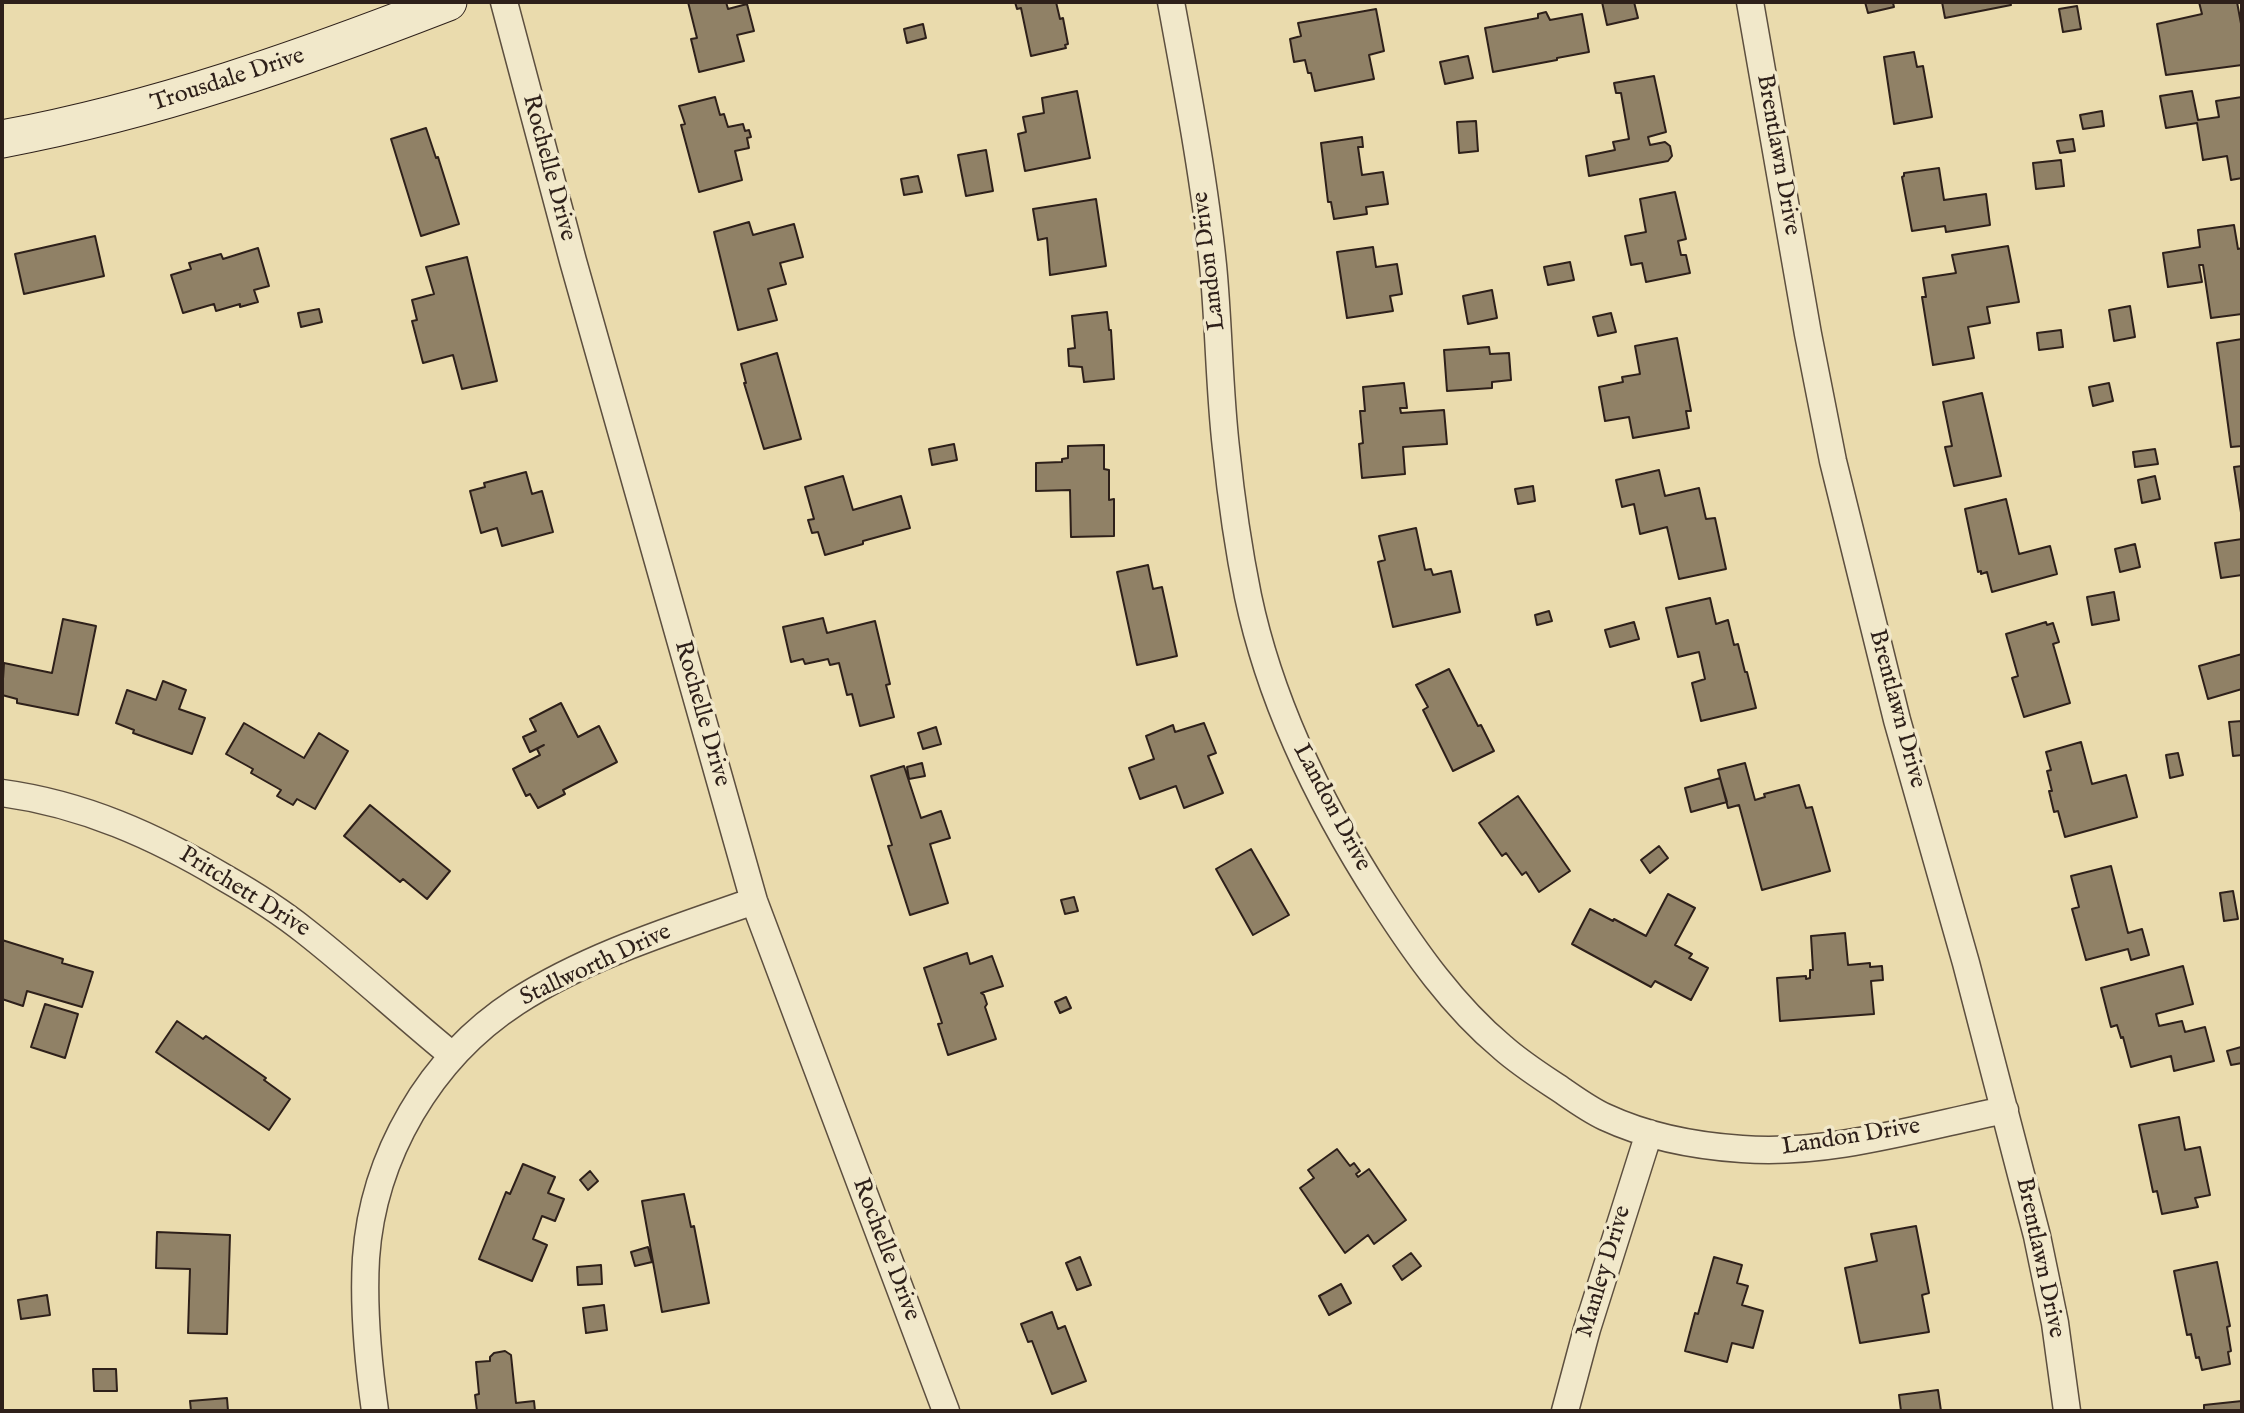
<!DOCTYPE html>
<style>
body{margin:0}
#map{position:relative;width:2244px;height:1413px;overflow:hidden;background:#eadbad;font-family:"IM FELL English",serif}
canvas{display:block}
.frame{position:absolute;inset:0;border:4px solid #2e201a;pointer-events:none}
</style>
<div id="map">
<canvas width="2244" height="1413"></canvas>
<div class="frame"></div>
</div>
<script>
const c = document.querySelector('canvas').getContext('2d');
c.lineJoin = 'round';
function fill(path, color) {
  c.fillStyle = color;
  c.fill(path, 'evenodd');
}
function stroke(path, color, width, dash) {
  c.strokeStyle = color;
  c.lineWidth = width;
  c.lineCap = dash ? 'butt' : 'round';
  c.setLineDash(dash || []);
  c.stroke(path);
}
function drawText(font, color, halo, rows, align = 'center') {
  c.font = font + ' "IM FELL English",serif';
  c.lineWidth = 7;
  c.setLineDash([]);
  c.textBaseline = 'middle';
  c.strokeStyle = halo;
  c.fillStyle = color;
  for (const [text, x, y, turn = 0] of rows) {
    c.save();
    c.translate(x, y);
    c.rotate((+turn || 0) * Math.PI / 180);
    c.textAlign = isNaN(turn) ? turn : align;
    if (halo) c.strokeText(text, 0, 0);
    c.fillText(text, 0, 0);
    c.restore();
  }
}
const building = new Path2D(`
 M688,2H726L728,9L747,4L754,31L737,35L744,61L699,72L691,39L697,38Z
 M1015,2H1056L1060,19L1063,18L1068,44L1065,45L1066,48L1031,56L1021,8L1017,9Z
 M1602,2H1634L1638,18L1607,25Z
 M1865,2H1898L1893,3L1894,7L1868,13Z
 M1942,2H2010L2011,5L1945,18Z
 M2199,2H2237L2242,29V65L2166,75L2157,24L2202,14Z
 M2077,6L2081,29L2063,32L2059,9Z
 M1376,9L1384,51L1369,55L1374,79L1315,91L1311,73H1308L1305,60L1294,62L1290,39L1301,36L1298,23Z
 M1546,12L1550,20L1582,14L1589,52L1557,58V60L1493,72L1485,28L1538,18V14Z
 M923,24L926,38L907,43L904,29Z
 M1914,52L1917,67L1923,66L1932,117L1894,124L1884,57Z
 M1468,56L1473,78L1445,84L1440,62Z
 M1654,76L1666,132L1648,137L1650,145L1665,142L1670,146L1672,156L1668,161L1589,176L1586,156L1615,150L1613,142L1629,139L1621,93H1616L1614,83Z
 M1077,91L1090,158L1025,171L1018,134L1026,132L1023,117L1044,113L1042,98Z
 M2192,91L2198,120L2219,117L2216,101L2242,97V178L2231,180L2227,156L2203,160L2197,123L2166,128L2160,96Z
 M715,97L720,115L724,114L728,127L743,124L745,131L749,130L751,137L747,138L749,148L735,151L742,180L699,192L681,125L685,124L679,106Z
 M2102,111L2104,126L2083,129L2080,115Z
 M1476,121L1478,151L1459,153L1457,122Z
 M426,128L436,158L438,157L459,224L421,236L391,139Z
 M1362,137L1363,147H1358L1362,175L1383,172L1388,204L1366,207L1367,214L1334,219L1331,202H1328L1321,143Z
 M2073,139L2075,151L2060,153L2057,141Z
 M986,150L993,191L966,196L958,155Z
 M2061,160L2064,186L2036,189L2033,163Z
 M1939,168L1944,200L1986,194L1990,225L1946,232L1945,226L1912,231L1902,177L1904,176V173Z
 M918,176L922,192L904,195L901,179Z
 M1675,192L1686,239L1678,241L1681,255H1686L1690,273L1646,282L1642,263L1631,265L1625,236L1646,232L1640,199Z
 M1096,199L1106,266L1050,275L1047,238L1038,240L1033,209Z
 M749,222L753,235L794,224L803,257L780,263L786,284L768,289L777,320L738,330L714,232Z
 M2234,225L2238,249L2242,248V314L2211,318L2203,265H2199L2202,282L2168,287L2163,253L2200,247L2198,230Z
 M95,236L104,276L24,294L15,254Z
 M2008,246L2019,302L1987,307L1990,323L1968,327L1974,358L1933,365L1922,297H1926L1923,278L1956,273L1952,255Z
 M1373,247L1376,267L1397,264L1402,294L1390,296L1393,311L1347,318L1337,252Z
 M258,248L269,286L254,290L258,302L240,307V304L216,311L214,304L183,313L171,275L191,269L189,263L221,254L223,259Z
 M467,257L497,381L462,389L453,355L423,363L412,321L417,320L412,300L434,294L426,267Z
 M1570,262L1574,280L1548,285L1544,267Z
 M1492,290L1497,318L1468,324L1463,296Z
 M2130,306L2135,337L2114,341L2109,310Z
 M319,309L322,322L301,327L298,313Z
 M1107,312L1109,330H1111L1114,379L1084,382L1082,367L1069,366L1068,349L1075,348L1072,316Z
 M1611,313L1616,332L1598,336L1593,317Z
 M2061,330L2063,347L2039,350L2037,333Z
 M1677,338L1691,411H1686L1689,428L1633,438L1629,417L1605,421L1599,387L1623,382L1622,377L1640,374L1635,346Z
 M2242,339V446L2231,447L2217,343Z
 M1489,347L1490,354L1509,353L1511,380L1492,382V388L1447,391L1444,350Z
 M777,353L801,439L764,449L744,383H746L741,364Z
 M1404,383L1407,408H1400L1401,413L1444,410L1447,444L1403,447L1405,474L1362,478L1359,444L1363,443L1360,411H1365L1363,387Z
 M2109,383L2113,401L2093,406L2089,387Z
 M1982,393L2001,476L1954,486L1945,447L1952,446L1943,402Z
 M954,444L957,460L932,465L929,449Z
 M1104,445V469L1109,470V500L1114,499V536L1071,537L1070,490L1036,491V463L1062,462V459L1068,458V446Z
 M2155,449L2158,464L2135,467L2133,452Z
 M2242,466V519L2234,467Z
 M1659,470L1665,496L1699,488L1706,519L1715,518L1726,569L1679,579L1667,527L1640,534L1634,504L1622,507L1616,480Z
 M526,472L532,494L542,491L553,532L502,546L497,528L481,533L470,491L485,487L484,483Z
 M843,476L853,510L901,496L910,528L863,541V544L825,555L818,532L812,533L808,520L814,519L805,487Z
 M2155,476L2160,499L2142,503L2138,480Z
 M1533,486L1535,501L1518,504L1515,489Z
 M2006,499L2019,554L2050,546L2057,574L1992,592L1987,572L1981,574V571L1978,572L1965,509Z
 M1416,528L1425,570L1431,569L1433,575L1451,571L1460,612L1393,627L1378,562L1385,560L1379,536Z
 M2242,539V575L2221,578L2215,543Z
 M2135,544L2140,567L2120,572L2115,549Z
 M1148,565L1153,589L1162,587L1177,656L1137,665L1117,572Z
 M2114,592L2119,620L2092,625L2087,597Z
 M1710,598L1716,624L1728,620L1734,645L1738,644L1745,672H1747L1756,708L1701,721L1692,683L1705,679L1699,652L1678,657L1666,608Z
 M1549,611L1552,621L1537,625L1535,615Z
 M823,618L827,633L875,621L890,684L886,685L894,717L860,726L852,694L847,695L839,663L830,665L828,659L805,664L803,659L791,662L783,627Z
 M63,619L96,626L78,715L17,703V699L2,695L4,663L52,673Z
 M1634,622L1639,639L1610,647L1605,630Z
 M2046,622L2047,625L2053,623L2059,642L2053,644L2070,703L2024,717L2012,678L2018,676L2006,634Z
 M2242,654V689L2208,699L2199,666Z
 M1449,669L1478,726L1481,725L1494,751L1453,771L1423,710L1428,707L1416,685Z
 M163,681L186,690L179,709L205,718L192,754L133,733L134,730L116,723L127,690L156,700Z
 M561,703L578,737L599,726L617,762L563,790L565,794L538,808L530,794L526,796L513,769L540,755L537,749L544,745L530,752L523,737L536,731L530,719Z
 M2242,721V755L2233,756L2229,722Z
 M244,723L304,758L319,733L348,751L315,809L297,799L293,805L277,796L281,790L251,773L253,769L226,754Z
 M1204,723L1216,753L1208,756L1223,793L1184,808L1176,786L1140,799L1129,768L1154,759L1146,736L1173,725L1175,732Z
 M936,727L941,744L923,749L918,733Z
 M2081,742L2092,784L2126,775L2137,817L2065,837L2058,811L2054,812L2049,791H2052L2047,771L2051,770L2046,752Z
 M2178,753L2183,775L2170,778L2166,755Z
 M922,763L925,776L909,779L907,767Z
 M1745,763L1755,800L1765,797L1764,794L1799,785L1806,808L1812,807L1830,871L1762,890L1739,805L1728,808L1718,770Z
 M904,766L921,818L941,811L950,838L930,844L948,903L910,915L888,846L892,845L871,776Z
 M1720,778L1727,802L1691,812L1685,788Z
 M1518,796L1570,871L1539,892L1526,872L1522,875L1506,853L1502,856L1479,823Z
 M370,805L450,871L427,899L403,879L400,882L344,836Z
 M1659,846L1668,858L1650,873L1641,860Z
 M1251,849L1289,915L1253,935L1216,869Z
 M2111,866L2128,933L2142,929L2149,955L2131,960L2128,949L2086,960L2072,909L2079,907L2071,876Z
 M2233,891L2238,919L2224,921L2220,893Z
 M1668,894L1695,908L1675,945L1692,954L1689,958L1708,968L1691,1000L1655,981L1651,987L1572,944L1590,909L1613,921L1614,919L1646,936Z
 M1074,897L1078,911L1065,914L1061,900Z
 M1845,933L1848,965L1870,963V967L1882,966L1883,980L1871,981L1874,1014L1780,1021L1777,978L1806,976V979L1810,978V970H1813L1811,936Z
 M2,940L63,959L62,963L93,972L82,1007L27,991L23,1006L2,999Z
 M967,953L970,964L992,956L1003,986L981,993L984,995L987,1004L985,1007L996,1039L948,1055L938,1024L942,1023L924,968Z
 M2183,966L2193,1004L2156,1014L2159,1026L2182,1021L2185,1032L2205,1027L2214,1061L2174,1071L2171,1056L2131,1067L2123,1037L2121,1038L2117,1025L2111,1027L2101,988Z
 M1066,997L1071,1008L1060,1013L1055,1002Z
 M45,1004L78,1014L65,1058L31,1047Z
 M177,1021L203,1039L206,1036L266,1078L264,1080L290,1099L269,1130L156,1052Z
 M2241,1047L2242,1063L2231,1065L2227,1051Z
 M2179,1117L2185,1150L2200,1147L2210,1195L2195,1198L2198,1207L2162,1214L2157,1191L2153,1192L2139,1125Z
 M1337,1149L1350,1166L1354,1163L1360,1171L1356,1174L1358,1177L1369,1169L1406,1220L1374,1244L1368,1235L1345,1253L1300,1188L1314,1178L1308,1170Z
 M523,1164L555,1177L548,1193L564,1199L555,1221L542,1216L533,1239L547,1245L532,1281L479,1259L506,1192L510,1194Z
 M590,1171L598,1181L588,1190L580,1180Z
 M684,1194L691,1227L694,1226L709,1303L662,1312L642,1201Z
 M1916,1226L1929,1293L1922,1295L1929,1332L1860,1343L1845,1268L1877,1261L1871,1234Z
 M157,1232L230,1235L227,1334L188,1333L190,1269L156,1268Z
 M648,1247L652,1262L635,1266L631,1252Z
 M1411,1253L1421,1266L1402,1280L1393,1266Z
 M1080,1257L1091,1285L1077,1290L1066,1263Z
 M1714,1257L1742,1265L1737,1283L1748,1286L1742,1305L1763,1311L1753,1348L1732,1343L1727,1362L1685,1351L1695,1313L1698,1314Z
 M2217,1262L2230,1326L2227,1327L2231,1351L2228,1352L2230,1364L2202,1370L2199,1357L2196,1358L2191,1334L2187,1335L2174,1271Z
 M601,1265L602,1284L578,1285L577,1267Z
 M1341,1284L1351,1303L1329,1315L1319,1296Z
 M47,1295L50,1315L21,1319L18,1300Z
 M604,1305L607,1330L586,1333L583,1308Z
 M1052,1312L1058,1329L1065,1326L1086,1381L1052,1394L1032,1341L1028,1342L1021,1324Z
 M505,1351L511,1355L516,1403L534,1401L535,1411H477L475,1395L479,1394L476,1362L490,1361V1357L494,1353Z
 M93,1369H116L117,1391H94Z
 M1938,1390L1941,1411H1901L1899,1395Z
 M227,1398L228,1411H191L190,1401Z
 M2242,1401V1411H2204V1405Z`);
const street = new Path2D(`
 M504,2L573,261L754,901L946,1411
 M1171,2C1187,89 1204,177 1213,265C1219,326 1219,387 1226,448C1231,497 1238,547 1248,596C1271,705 1321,806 1381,899C1415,952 1453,1006 1502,1047C1521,1064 1542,1077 1563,1091C1576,1100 1590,1110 1605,1117C1648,1137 1696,1146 1742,1149C1828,1156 1921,1127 2005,1110
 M1750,2L1808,334L1833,461L1897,720L1966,963L2037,1236L2055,1323L2067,1411
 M2,793C83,804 155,836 225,878C253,894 280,911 305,931C356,971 403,1015 452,1055
 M375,1411C368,1361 363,1309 366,1258C373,1156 430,1058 516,1002C587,956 674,929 754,901
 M1565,1411L1587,1329L1649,1133`);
const secondary = new Path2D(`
 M2,139C158,110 301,59 448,2`);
const streetNames = [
 ["Trousdale Drive",228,81,-18],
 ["Brentlawn Drive",1777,155,80],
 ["Rochelle Drive",548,168,75],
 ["Landon Drive",1210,261,-97],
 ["Brentlawn Drive",1896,709,75],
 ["Rochelle Drive",701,714,74],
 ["Landon Drive",1331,808,62],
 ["Pritchett Drive",244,893,32],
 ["Stallworth Drive",596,966,-25],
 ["Landon Drive",1851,1138,-9],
 ["Rochelle Drive",885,1250,69],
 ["Brentlawn Drive",2039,1258,78],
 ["Manley Drive",1605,1272,-73]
];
fill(building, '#908166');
stroke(building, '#2e201a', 2);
stroke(street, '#5d4f3f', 29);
stroke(secondary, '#2e201a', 39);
stroke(street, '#f1e8ca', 26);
stroke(secondary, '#f1e8ca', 37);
drawText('24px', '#2e201a', '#f1e8ca', streetNames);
</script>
